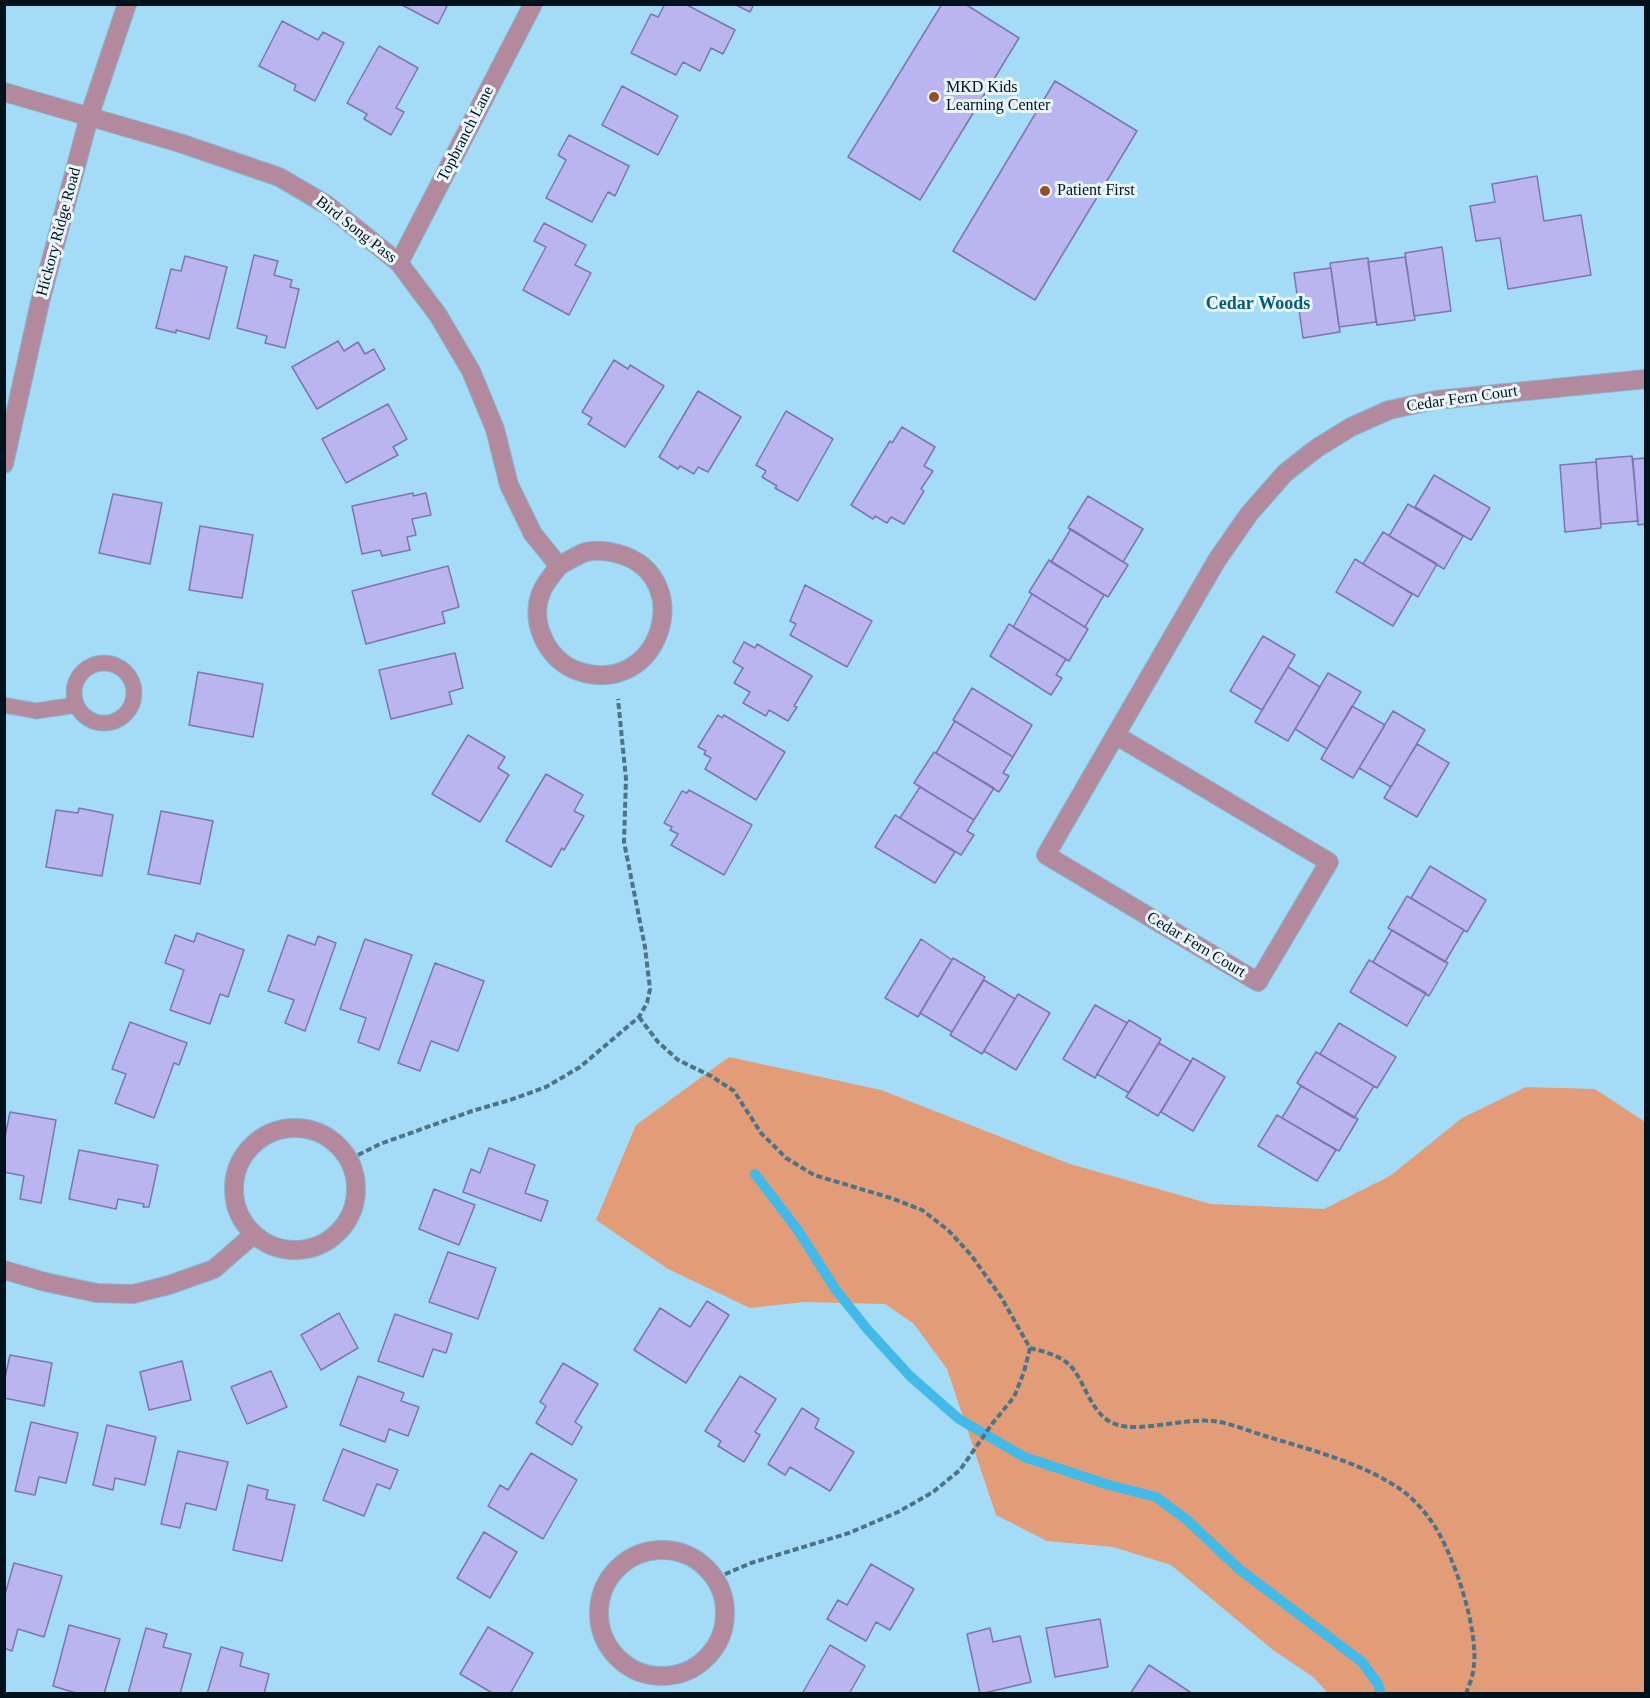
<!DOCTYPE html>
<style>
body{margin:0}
#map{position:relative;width:1650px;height:1698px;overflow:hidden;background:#a4dcf7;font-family:Georgia,serif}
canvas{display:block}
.frame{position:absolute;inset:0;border:6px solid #00131c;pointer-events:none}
</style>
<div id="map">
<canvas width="1650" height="1698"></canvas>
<div class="frame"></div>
</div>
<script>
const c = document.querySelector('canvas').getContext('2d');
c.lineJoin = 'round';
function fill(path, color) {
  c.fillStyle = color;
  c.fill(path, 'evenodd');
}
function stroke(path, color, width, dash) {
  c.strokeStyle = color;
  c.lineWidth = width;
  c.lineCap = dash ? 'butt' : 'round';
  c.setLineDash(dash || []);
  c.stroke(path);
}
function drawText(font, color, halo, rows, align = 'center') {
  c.font = font + ' Georgia,serif';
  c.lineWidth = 6;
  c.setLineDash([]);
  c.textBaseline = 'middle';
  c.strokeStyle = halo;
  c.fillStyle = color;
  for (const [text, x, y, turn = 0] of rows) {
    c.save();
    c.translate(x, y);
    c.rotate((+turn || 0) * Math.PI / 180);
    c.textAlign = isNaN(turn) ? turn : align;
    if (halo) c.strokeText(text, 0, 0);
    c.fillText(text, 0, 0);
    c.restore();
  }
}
const green = new Path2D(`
 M729,1057L881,1090L1070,1164L1211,1204L1324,1209L1390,1176L1462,1118L1526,1087L1595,1089L1645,1122V1693H1328L1313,1677L1273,1650L1171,1565L1113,1547L1047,1541L996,1515L947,1369L914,1324L885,1304L804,1302L750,1308L668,1269L596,1220L636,1125Z`);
const stream = new Path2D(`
 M755,1174L797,1229L836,1290L868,1330L910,1376L959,1419L1024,1457L1109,1485L1156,1497L1187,1520L1239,1569L1362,1662L1378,1684L1381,1694`);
const building = new Path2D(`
 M400,4H448L438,24Z
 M665,4H685L735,30L723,54L711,48L700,71L683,62L676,75L631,53L651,14L658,17Z
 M734,4H754L750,12Z
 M942,4H965L1019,38L920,200L848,157Z
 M282,21L318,40L323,32L344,43L315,101L294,90L296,85L259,66Z
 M379,46L418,68L396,108L404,112L391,135L364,119L367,114L347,103Z
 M1055,81L1137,131L1035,300L953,251Z
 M622,86L678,116L658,155L602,125Z
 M569,135L629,166L615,196L608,192L592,222L546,198L566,160L558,155Z
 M1537,176L1544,221L1581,215L1591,275L1508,289L1500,238L1476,241L1470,206L1495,202L1492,184Z
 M544,223L586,245L575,265L591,273L569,315L523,290L546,247L534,241Z
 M1442,247L1451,311L1414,316L1405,253Z
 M254,255L278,261L274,275L292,280L290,287L299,289L285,348L265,343L267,336L237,328Z
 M185,256L227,267L209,339L176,330V333L156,328L171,269L181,271Z
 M1405,257L1415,320L1377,325L1368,262Z
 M1368,258L1376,322L1339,327L1330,263Z
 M1331,268L1340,332L1303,338L1294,273Z
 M338,341L344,351L358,342L365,354L374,349L385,369L317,409L292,367Z
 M614,360L628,369L630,365L664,386L625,447L588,424L592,418L582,412Z
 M698,391L741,417L708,472L698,467L694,474L680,466L678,469L659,457Z
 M388,404L407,439L393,447L398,455L346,483L322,439Z
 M786,411L833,439L798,501L775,488L777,486L762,477L766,471L756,465Z
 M902,427L935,447L924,466L933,471L921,489L924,491L904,524L891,517L887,523L875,516L873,519L851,505L890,441L892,443Z
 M1632,456L1638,521L1601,524L1596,459Z
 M1646,458V524L1638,525L1633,459Z
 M1596,462L1601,528L1565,532L1560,465Z
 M1434,475L1490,508L1471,540L1415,507Z
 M413,493V496L426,493L431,515L412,519L416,535L407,537L410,550L382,556L380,550L362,554L352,506Z
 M113,494L162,503L150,564L99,553Z
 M1088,496L1143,529L1123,562L1068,528Z
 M1408,504L1463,536L1444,569L1389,536Z
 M200,526L253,535L242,598L189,590Z
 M1071,529L1128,565L1108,597L1051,562Z
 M1383,532L1437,564L1418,597L1363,564Z
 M1355,559L1412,594L1393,626L1336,592Z
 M1049,560L1104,595L1085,627L1029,592Z
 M448,566L459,607L442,612L445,623L366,644L352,591Z
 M805,585L872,621L847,667L790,635L796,624L790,621Z
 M1032,594L1088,629L1069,661L1013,627Z
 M1009,624L1066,659L1056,675L1062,678L1051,695L990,656Z
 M1263,636L1295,655L1262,710L1230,691Z
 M744,642L755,648L757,644L812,676L794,706L797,707L788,721L769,710L766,716L743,703L750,692L734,683L743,668L733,662Z
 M455,653L463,688L449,692L452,704L391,719L379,670Z
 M1288,667L1320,687L1288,741L1255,722Z
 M198,672L263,684L253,737L189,725Z
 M1328,673L1361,692L1327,749L1295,729Z
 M972,688L1032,725L1013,757L953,720Z
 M1352,706L1385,725L1353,778L1321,759Z
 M1393,711L1425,730L1391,787L1359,768Z
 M718,715L722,718L724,715L785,752L756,800L705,769L711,758L704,754L706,751L698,747Z
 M955,721L1013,757L1003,773L1009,776L999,792L936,753Z
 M468,735L505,757L498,768L509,775L480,822L432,794Z
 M1417,744L1449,763L1417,817L1384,798Z
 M934,752L994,788L974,820L914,783Z
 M546,774L583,795L574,811L584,816L564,850L562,848L551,867L506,841Z
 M920,787L974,820L967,831L974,835L961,855L900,818Z
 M689,790L752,825L724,875L671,845L678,834L670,830L672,827L664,823L682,791L687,793Z
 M79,808L113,815L102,876L46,867L56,810L78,813Z
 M161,811L213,821L200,884L148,874Z
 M895,815L955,852L935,883L875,847Z
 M1430,866L1486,900L1467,932L1411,898Z
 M1407,896L1464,930L1445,962L1388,928Z
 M1392,930L1448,963L1429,996L1373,962Z
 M197,933L244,950L228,997L220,994L210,1024L170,1010L184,970L165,963L175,935L194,942Z
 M288,935L315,945L318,936L336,943L305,1031L285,1023L294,1000L268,991Z
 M365,939L412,955L379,1050L358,1042L366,1018L340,1009Z
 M921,939L952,960L918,1017L885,998Z
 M953,958L985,977L952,1032L920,1013Z
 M1369,960L1426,993L1407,1026L1350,992Z
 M435,963L484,981L458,1051L431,1041L420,1071L398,1063Z
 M984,980L1015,999L982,1054L950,1035Z
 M1018,994L1050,1013L1016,1070L984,1051Z
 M1095,1005L1127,1023L1095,1078L1063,1059Z
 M1129,1020L1161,1039L1129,1093L1097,1074Z
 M130,1022L187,1043L179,1065L174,1063L154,1118L115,1103L126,1074L112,1069Z
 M1339,1023L1396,1057L1377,1088L1320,1054Z
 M1159,1043L1191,1062L1158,1116L1126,1097Z
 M1316,1052L1374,1086L1354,1118L1297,1083Z
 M1193,1058L1225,1077L1193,1131L1161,1112Z
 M1301,1086L1358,1119L1339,1151L1282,1118Z
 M10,1112L56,1120L41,1203L20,1199L24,1176L4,1172V1142Z
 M1277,1115L1336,1150L1317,1181L1258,1146Z
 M489,1148L535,1165L525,1193L548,1201L541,1221L463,1192L471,1169L480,1173Z
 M79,1150L158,1165L149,1207H143L144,1204L118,1199L116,1209L69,1199Z
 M434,1189L475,1205L459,1245L419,1229Z
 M448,1252L496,1268L478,1319L429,1302Z
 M707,1301L729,1315L686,1383L634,1350L660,1308L690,1327Z
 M339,1313L358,1348L321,1370L301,1335Z
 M395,1314L452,1334L446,1353L433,1349L423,1377L378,1361Z
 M10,1355L52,1363L44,1406L4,1398V1382Z
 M182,1361L191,1400L149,1410L140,1372Z
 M563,1363L598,1384L575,1422L582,1427L572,1445L536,1423L546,1406L540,1402Z
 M271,1371L287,1407L247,1424L231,1387Z
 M358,1376L404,1393L401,1401L419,1407L408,1436L389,1429L385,1442L340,1425Z
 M740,1376L776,1399L755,1432L760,1435L744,1462L718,1446L721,1441L705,1431Z
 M802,1408L819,1419L815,1428L854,1452L830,1491L790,1467L785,1475L768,1464Z
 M31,1422L78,1433L66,1483L39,1477L35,1495L15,1491Z
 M107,1425L156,1437L145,1485L115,1478L113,1490L93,1485Z
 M343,1449L398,1470L390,1489L377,1484L364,1516L323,1500Z
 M178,1451L228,1462L216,1510L186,1503L180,1528L161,1524Z
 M531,1453L577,1480L543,1539L488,1506L500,1485L508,1490Z
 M248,1485L268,1490L266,1499L295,1505L282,1561L233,1550Z
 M484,1532L517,1552L490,1598L457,1578Z
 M14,1563L62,1576L44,1637L18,1629L12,1651L4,1648V1598Z
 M871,1564L914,1589L890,1630L876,1622L866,1641L827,1619L838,1600L847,1605Z
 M1100,1619L1108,1667L1055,1677L1046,1628Z
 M69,1625L120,1639L104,1694H79L53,1686Z
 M488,1627L533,1653L510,1694H494L460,1674Z
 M146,1628L167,1634L163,1647L191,1654L180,1694H128Z
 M990,1628L993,1642L1020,1636L1031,1682L980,1694L967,1634Z
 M830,1645L865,1666L849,1694H802Z
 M221,1647L243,1653L240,1666L269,1674L264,1694H207Z
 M1149,1665L1190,1692L1189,1694H1130Z`);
const path = new Path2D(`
 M639,1017L658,1042L678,1060L711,1076L734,1091L761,1133L786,1158L814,1175L891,1198L922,1210L948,1230L971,1255L1001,1297L1030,1348L1024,1372L1014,1397L992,1424L960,1470L933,1492L898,1512L849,1533L751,1563L716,1578
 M350,1159L380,1144L472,1111L510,1100L546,1087L580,1067L639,1017L647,1003L650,989L645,947L624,842L626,779L618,699
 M1030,1348C1045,1352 1064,1356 1074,1370C1087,1388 1093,1418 1118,1425C1141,1432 1186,1418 1213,1421C1230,1423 1249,1431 1265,1436C1311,1450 1360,1462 1400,1489C1410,1496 1422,1508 1429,1518C1453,1549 1481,1634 1473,1672C1472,1679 1468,1687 1466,1694`);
const service = new Path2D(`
 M74 693a30 30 0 1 1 60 0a30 30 0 1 1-60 0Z
 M4,705L36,711L76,705`);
const minor = new Path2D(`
 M4,92L180,143L279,177L327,205L399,263L438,315L471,371L495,429L509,485L533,534L559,566C566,562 574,557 583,553C594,549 607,551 619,554C698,577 660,699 578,671C548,661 529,623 541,593C544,584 553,574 559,566
 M399,263L533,4
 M1117,736L1329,862L1258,982L1046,855L1217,560L1249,514L1285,473L1317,448L1351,427L1389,410L1436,400L1646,379
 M234 1189a61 61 0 1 1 122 0a61 61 0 1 1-122 0Z
 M4,1270L45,1282L97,1293L133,1294L169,1285L214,1269L253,1235
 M599 1613a63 63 0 1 1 126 0a63 63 0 1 1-126 0Z`);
const tertiary = new Path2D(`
 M4,464L40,302L89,117L127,4`);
const markers = [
 [934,97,6,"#954f26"],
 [1045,191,6,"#954f26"]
];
const poiNames = [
 ["MKD Kids",946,88],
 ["Learning Center",946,106],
 ["Patient First",1057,191]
];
const streetNames = [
 ["Topbranch Lane",466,134,-63],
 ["Bird Song Pass",356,230,38],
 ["Hickory Ridge Road",59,232,-75],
 ["Cedar Fern Court",1462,399,-8],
 ["Cedar Fern Court",1196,945,31]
];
const neighbourhoodNames = [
 ["Cedar Woods",1258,304]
];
fill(green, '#e29d78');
stroke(stream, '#43b9e8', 10);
fill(building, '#bab4f1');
stroke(building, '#7c75ae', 1.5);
stroke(service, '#86b8d0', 17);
stroke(minor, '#86b8d0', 20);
stroke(tertiary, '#86b8d0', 20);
stroke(path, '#4e7385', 4, [6, 3]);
stroke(service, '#b38a9d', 15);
stroke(minor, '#b38a9d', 18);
stroke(tertiary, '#b38a9d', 18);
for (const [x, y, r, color] of markers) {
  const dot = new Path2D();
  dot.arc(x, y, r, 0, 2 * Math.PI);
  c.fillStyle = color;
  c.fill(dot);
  stroke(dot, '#e9f6fd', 2);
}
drawText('16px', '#00131c', '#e9f6fd', poiNames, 'left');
drawText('16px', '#00131c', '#e9f6fd', streetNames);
drawText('bold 18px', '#055c79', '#e9f6fd', neighbourhoodNames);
</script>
